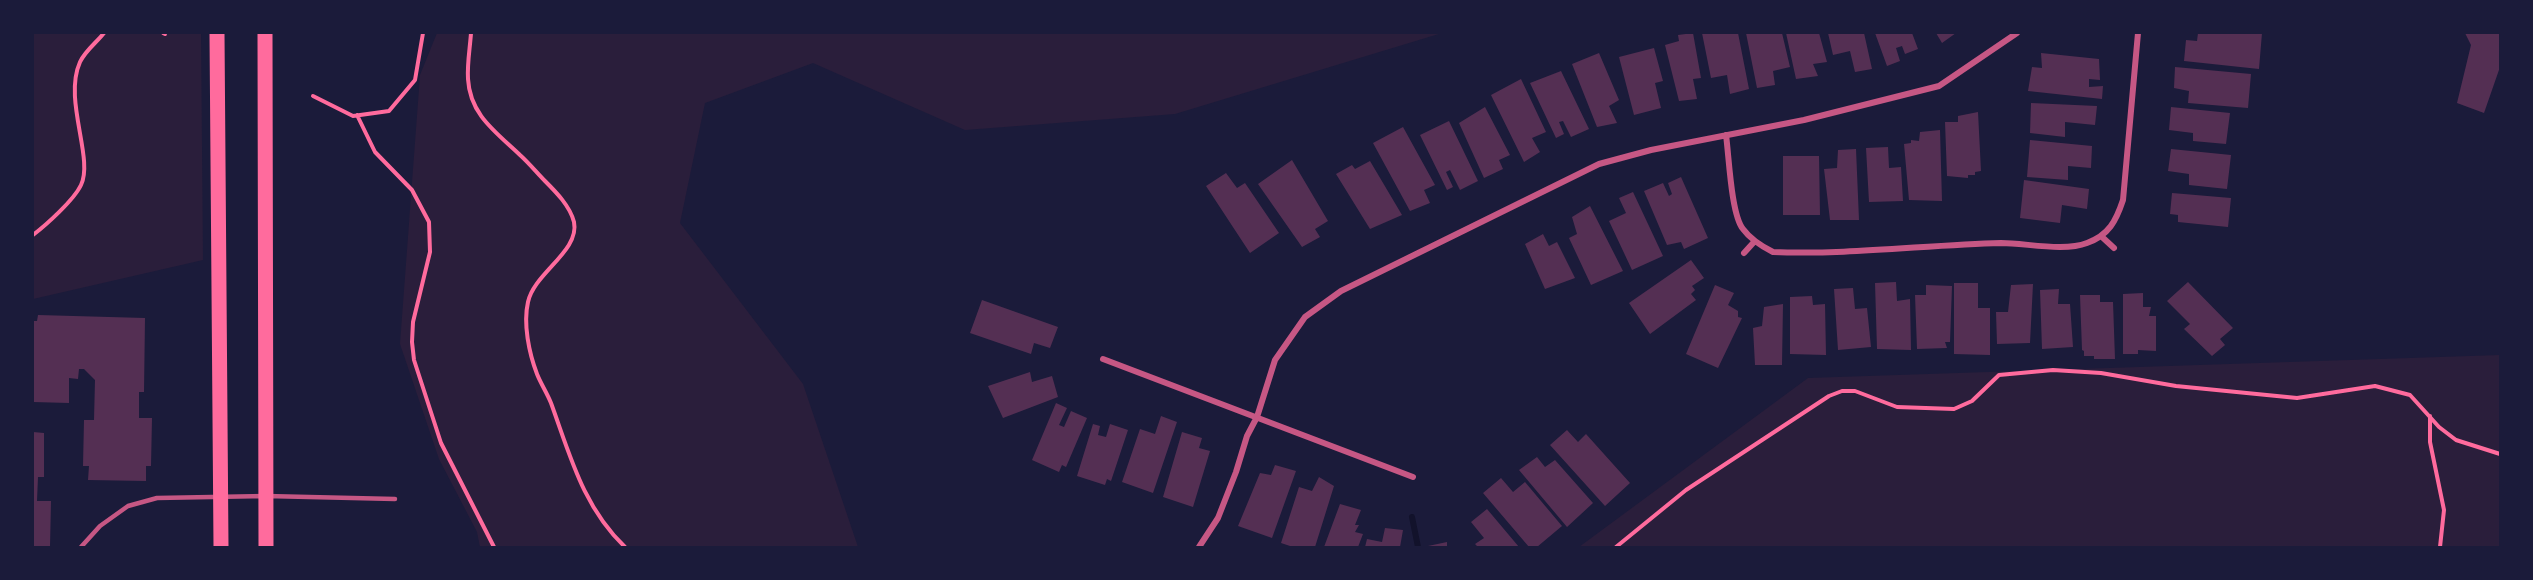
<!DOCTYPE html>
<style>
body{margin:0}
#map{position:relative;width:2533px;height:580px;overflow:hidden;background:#1b1b3a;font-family:Roboto,sans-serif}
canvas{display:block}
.frame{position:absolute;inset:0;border:34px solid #1b1b3a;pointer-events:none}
</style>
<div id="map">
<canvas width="2533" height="580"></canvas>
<div class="frame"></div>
</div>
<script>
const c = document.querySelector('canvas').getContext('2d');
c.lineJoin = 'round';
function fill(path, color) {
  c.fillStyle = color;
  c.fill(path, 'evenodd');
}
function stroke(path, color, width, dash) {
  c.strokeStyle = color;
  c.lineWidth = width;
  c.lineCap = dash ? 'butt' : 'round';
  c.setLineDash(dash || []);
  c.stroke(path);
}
const green = new Path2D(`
 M33,33H201L203,260L33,299Z
 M437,33H1442L1175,114L965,130L813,63L705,103L680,223L803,384L858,547H480L477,532L439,459L400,344L420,75Z
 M2500,355V547H1579L1808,378Z`);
const stream = new Path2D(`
 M1412,517L1418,547`);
const building = new Path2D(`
 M1693,33L1701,78L1693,79L1697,99L1679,101L1665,45L1679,41L1678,35Z
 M1702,33H1738L1749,89L1730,94L1727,75L1711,78Z
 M1746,33H1782L1790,67L1773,71L1775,85L1757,88Z
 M1786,33H1819L1827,62L1813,64L1818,76L1796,79Z
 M1828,33H1864L1872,69L1855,72L1850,51L1833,55Z
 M1875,33H1912L1918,49L1905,54L1902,46L1896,48L1900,61L1887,66Z
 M1936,33H1956L1942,43Z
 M2198,33H2262L2259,69L2184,61L2186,40L2197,41Z
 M2465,33H2500V67L2484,113L2457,103L2471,45Z
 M1654,48L1663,81L1655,83L1661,108L1634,115L1619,57Z
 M1599,53L1619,100L1609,106L1617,123L1597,127L1572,64Z
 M2041,53L2099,59L2100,80L2089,79V87L2103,86L2102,99L2028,91L2032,67L2042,68Z
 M2175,67L2251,74L2248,108L2188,103L2189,91L2174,88Z
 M1561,71L1589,129L1571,137L1563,121L1559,122L1564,134L1556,138L1530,83Z
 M1521,79L1546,132L1532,138L1540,152L1524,162L1491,95Z
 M2031,103L2097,106L2095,125L2065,122V137L2030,133Z
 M1485,107L1510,155L1499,160L1503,169L1484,178L1459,123Z
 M2171,107L2230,113L2226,144L2193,141V133L2169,130Z
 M1978,112L1981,171L1975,172V175H1968V178L1947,176L1945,122H1958V116Z
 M1449,121L1478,181L1460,190L1450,170L1446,172L1453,187L1447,190L1420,135Z
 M1403,127L1435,185L1424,190L1430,203L1410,211L1373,143Z
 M1940,130L1942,201L1909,200L1904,144L1911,143V140L1919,141L1920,132Z
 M2030,140L2092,146L2091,168L2068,166V180L2027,177Z
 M1888,147L1889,168L1901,167L1903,201L1869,202L1866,148Z
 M1856,149L1859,220H1830L1824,169L1837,168L1838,150Z
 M2171,149L2231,155L2227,189L2189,185V174L2168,171Z
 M1783,156H1819L1820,215H1783Z
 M1292,160L1328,221L1315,229L1320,237L1302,247L1258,184Z
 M1370,161L1402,215L1370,229L1336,174L1352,165L1355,169Z
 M1226,173L1237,188L1245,183L1279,233L1250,253L1206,186Z
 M1681,177L1708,238L1684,249L1681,242L1667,245L1644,191L1663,183L1669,196L1672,194L1668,183Z
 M2024,180L2089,189L2087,209L2062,205L2060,223L2020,218Z
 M1633,192L1663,256L1632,270L1609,221L1626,213L1619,198Z
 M2172,193L2231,198L2228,227L2178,222V215L2170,214Z
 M1590,206L1623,271L1591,285L1569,238L1577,234L1572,217Z
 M1543,234L1549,246L1557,242L1575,278L1545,289L1525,244Z
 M1691,260L1704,278L1692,286L1695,290L1691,294L1696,300L1650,334L1629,303Z
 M1896,282L1897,301L1910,299L1911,350L1877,349L1875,283Z
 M2188,282L2233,328L2220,339L2225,345L2212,356L2184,329L2190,324L2167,301Z
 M1954,283H1978V308H1990V355L1954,354Z
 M2033,284L2030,343L1997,344L1996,312H2008L2011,285Z
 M1715,285L1734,293L1728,305L1738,311V317L1742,318L1718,368L1686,354Z
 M1926,285L1952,286L1950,342H1945L1947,348L1917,349L1915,295H1926Z
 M1853,288L1855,309L1867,308L1871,347L1838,350L1834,289Z
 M2059,289L2058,304H2070L2073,347L2042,349L2040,290Z
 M2143,293V307H2151L2149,316H2156V351L2138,350V354H2123V294Z
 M2080,295H2100V302H2113L2115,359H2094V356H2084V351L2082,350Z
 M1812,296L1813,305L1825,304L1826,355L1790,354V297Z
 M982,300L1058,327L1050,348L1034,343L1031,354L970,333Z
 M1783,304L1782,365H1755L1753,328L1762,326L1764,307Z
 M38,315L145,318L144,392H139V418H152L151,466H146V481L88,480L89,466H83L84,420H94L95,380L84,369H79L78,379L69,378V403L33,402V321H37Z
 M1030,372L1032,382L1052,376L1058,397L1003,418L988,386Z
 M1056,403L1067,408L1059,425L1064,427L1071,411L1087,418L1066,467L1062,465L1059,472L1032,460Z
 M1161,416L1177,422L1153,493L1122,482L1140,429L1155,434Z
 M1093,424L1100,426L1098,435L1106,437L1110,424L1128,430L1111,481L1107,479L1105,485L1077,476Z
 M1567,430L1578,442L1586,434L1630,483L1605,506L1550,445Z
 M33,432L44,433V477H38L37,501H51L50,547H33Z
 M1182,432L1202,438L1199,448L1210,451L1193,507L1163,497Z
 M1537,457L1545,467L1555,460L1593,503L1567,527L1519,470Z
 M1275,465L1296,471L1272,538L1238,526L1260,473L1271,475Z
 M1319,477L1334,486L1315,547H1293L1281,543L1299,487L1312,491Z
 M1501,478L1513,492L1525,482L1562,526L1537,547H1529L1483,493Z
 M1340,504L1361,510L1355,525H1359L1355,532L1363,534L1358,547H1324Z
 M1487,509L1519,547H1478L1475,544L1484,538L1471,522Z
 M1385,528L1403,530L1400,547H1365L1367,539L1382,542Z
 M1447,542V547H1428V546Z`);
const path = new Path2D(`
 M163,33L165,34
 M471,33C470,48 467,64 468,79C470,115 496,132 520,155C529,163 537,173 545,181C556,192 570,206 574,222C580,251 534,273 528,302C523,324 529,353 537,374C541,384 547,393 551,403C570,455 583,507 625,547
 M313,96L353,116L389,111L415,80L423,33
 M357,115L375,152L412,190L429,222L430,252L413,322L412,342L414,360L441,443L494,547
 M33,235C46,225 74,200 81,185C94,158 63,100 80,62C85,51 97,42 104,33
 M2430,416V442L2444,510L2440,547
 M1616,547L1686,490L1829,396L1842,391H1855L1897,407L1954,409L1972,401L1999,375L2053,370L2101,373L2176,386L2297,398L2375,386L2410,395L2439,427L2456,440L2500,454`);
const service = new Path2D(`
 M81,547L100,526L128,506L157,498L266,496L395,499`);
const minor = new Path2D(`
 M1726,135C1729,156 1731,214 1743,229C1751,240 1761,246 1773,252C1849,255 1925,245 2001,243C2026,243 2064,252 2087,243C2109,235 2116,221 2123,200L2138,33
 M2101,236L2114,248
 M1744,253L1754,242
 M1103,359L1413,477
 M1199,547L1218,518L1236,472L1247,436L1257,417L1275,360L1305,317L1341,291L1599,164L1651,150L1804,120L1939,86L2017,33`);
const primary = new Path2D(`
 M217,33L221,547
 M265,33L266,547`);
fill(green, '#2a1e3b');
stroke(stream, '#12122b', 6);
fill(building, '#542f53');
stroke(path, '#ff6b9d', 4);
stroke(service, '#c65784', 4.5);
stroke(minor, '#c65784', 6);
stroke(primary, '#ff6b9d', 15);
</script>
